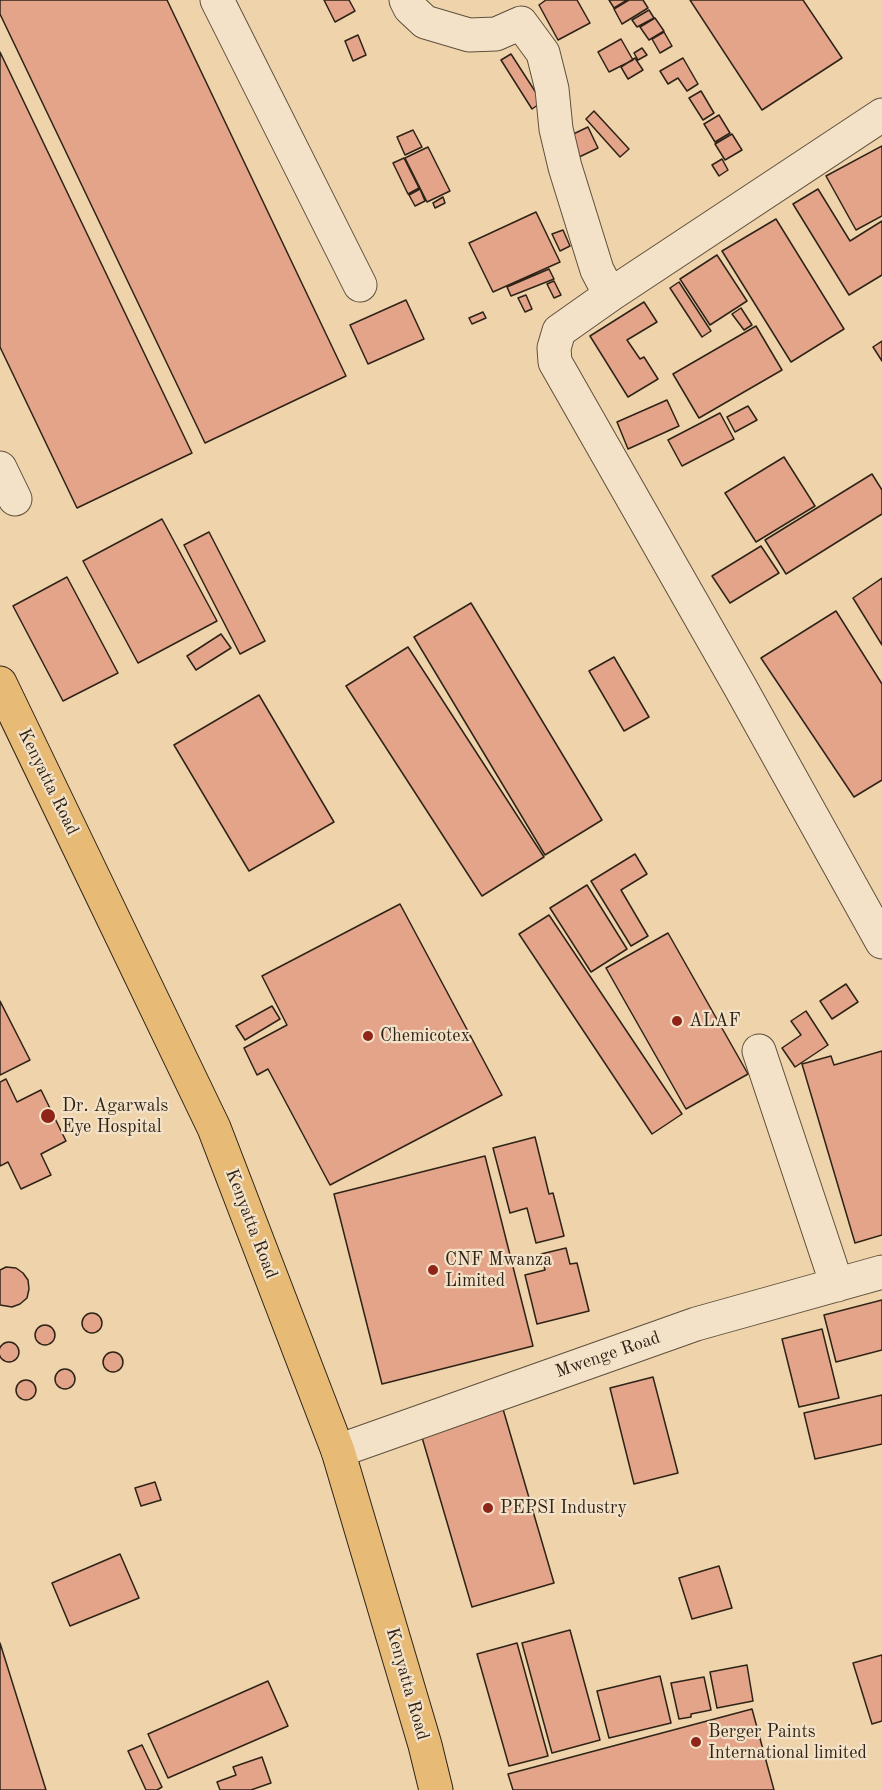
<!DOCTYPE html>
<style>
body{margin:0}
canvas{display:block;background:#eed3ab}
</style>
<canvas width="882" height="1790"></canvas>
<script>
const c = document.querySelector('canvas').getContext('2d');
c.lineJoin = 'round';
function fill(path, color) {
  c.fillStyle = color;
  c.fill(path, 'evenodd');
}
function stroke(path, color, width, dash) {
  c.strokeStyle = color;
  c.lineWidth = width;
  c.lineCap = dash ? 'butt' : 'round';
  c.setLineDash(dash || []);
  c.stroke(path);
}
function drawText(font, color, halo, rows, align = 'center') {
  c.font = font + ' "Old Standard TT",serif';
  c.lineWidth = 4.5;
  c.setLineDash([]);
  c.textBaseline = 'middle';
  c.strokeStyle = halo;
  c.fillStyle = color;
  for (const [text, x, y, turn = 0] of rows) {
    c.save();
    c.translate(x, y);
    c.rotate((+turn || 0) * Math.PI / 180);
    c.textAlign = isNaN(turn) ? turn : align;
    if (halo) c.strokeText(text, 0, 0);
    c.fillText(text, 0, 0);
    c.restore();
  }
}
const building = new Path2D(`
 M0,0H167L346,376L205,443L0,14Z
 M324,0H349L355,11L335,22Z
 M546,0H577L590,23L558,40L539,5Z
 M609,0H627L614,8Z
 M629,0H643L648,8L622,24L614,9Z
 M690,0H803L842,58L762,110Z
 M649,10L654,18L637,27L632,20Z
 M655,18L664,31L649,40L640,27Z
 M664,32L672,46L660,53L652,39Z
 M358,35L366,55L353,61L345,41Z
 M621,39L633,60L609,72L598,52Z
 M642,48L647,55L638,60L634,53Z
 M0,52L192,453L77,508L0,347Z
 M511,54L542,102L532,109L501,60Z
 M635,58L643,70L628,79L621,67Z
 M683,58L698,84L687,91L678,78L668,84L660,71Z
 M701,91L714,113L703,120L689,98Z
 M594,111L629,149L620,157L586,119Z
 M719,115L730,133L715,142L704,124Z
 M588,127L598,148L575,159L565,138Z
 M413,130L422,147L405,155L397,137Z
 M732,134L742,150L725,160L715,144Z
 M882,146V216L856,230L826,176Z
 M428,147L450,191L427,202L405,158Z
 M404,158L419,188L408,194L393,163Z
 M722,159L728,170L719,176L712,165Z
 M420,189L425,201L415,206L409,195Z
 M818,189L850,241L882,221V275L849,295L793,204Z
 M443,197L445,203L435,208L433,203Z
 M536,212L560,262L493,292L469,243Z
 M776,219L844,329L791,362L722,251Z
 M563,230L570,246L560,251L552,234Z
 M717,255L747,301L710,325L680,279Z
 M549,269L554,279L511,296L507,287Z
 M554,281L561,295L554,298L547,284Z
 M679,282L711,331L702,337L670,288Z
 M526,295L532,309L525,312L518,298Z
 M406,300L424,339L368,364L350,325Z
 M644,302L657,322L627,340L640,359L644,357L658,379L628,397L590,336Z
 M741,308L752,325L744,330L732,314Z
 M483,312L486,318L472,324L469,318Z
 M756,326L782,370L699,418L673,374Z
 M882,341V361L873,347Z
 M667,400L679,426L628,449L617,422Z
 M748,406L757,420L735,432L727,417Z
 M720,413L734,439L682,466L668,440Z
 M784,457L815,506L756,542L725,493Z
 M872,474L882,490V514L786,574L765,540Z
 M162,519L217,621L138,663L83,561Z
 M209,532L265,641L240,654L184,545Z
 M761,546L779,573L730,603L712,576Z
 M67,577L118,673L63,701L13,606Z
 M882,578V645L853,598Z
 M471,603L602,820L545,855L414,637Z
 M836,611L882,684V780L854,797L761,658Z
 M221,634L231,648L196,670L187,656Z
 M408,647L544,857L482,896L346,686Z
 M614,657L649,717L624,731L589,671Z
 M259,695L334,822L249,871L174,745Z
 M635,854L647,874L621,890L648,936L631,946L591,881Z
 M587,885L627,949L591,972L550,908Z
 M400,904L502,1095L330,1185L268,1069L257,1075L244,1048L287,1025L262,976Z
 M549,915L682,1114L652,1134L519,934Z
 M668,933L748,1074L686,1109L606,968Z
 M846,984L858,1002L832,1019L820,1001Z
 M0,1001L30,1060L0,1075Z
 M272,1006L280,1019L245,1040L236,1026Z
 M806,1011L828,1045L795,1067L782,1048L801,1035L791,1021Z
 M882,1051V1235L855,1243L802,1064L831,1056L834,1065Z
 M6,1079L17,1102L41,1090L66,1141L41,1154L51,1175L21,1189L8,1162L0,1166V1082Z
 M535,1137L549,1194L553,1193L564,1236L536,1243L527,1208L510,1213L493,1148Z
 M485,1156L533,1346L382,1384L334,1194Z
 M566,1248L570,1264L577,1263L589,1311L537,1324L525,1275L545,1270L541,1254Z
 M6,1267L16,1268L23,1273L28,1280L29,1289L27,1298L20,1304L12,1307L0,1305V1270Z
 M882,1300V1350L836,1362L824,1315Z
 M82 1323a10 10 0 1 1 20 0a10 10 0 1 1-20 0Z
 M35 1335a10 10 0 1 1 20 0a10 10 0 1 1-20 0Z
 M822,1329L839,1398L799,1407L782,1339Z
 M-1 1352a10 10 0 1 1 20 0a10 10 0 1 1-20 0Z
 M103 1362a10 10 0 1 1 20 0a10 10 0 1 1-20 0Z
 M55 1379a10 10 0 1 1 20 0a10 10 0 1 1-20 0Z
 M653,1377L678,1473L634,1484L610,1388Z
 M16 1390a10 10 0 1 1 20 0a10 10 0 1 1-20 0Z
 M882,1395V1444L815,1459L804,1413Z
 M503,1409L554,1583L472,1607L421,1434Z
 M155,1482L161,1500L141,1506L135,1488Z
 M120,1554L139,1598L70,1626L52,1583Z
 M719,1566L732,1608L692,1619L679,1578Z
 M570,1630L600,1740L552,1753L522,1643Z
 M0,1643L46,1790H0Z
 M517,1643L548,1756L509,1766L477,1654Z
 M882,1655V1721L872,1724L853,1663Z
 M747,1665L753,1701L717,1708L710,1672Z
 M660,1676L671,1723L609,1738L597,1691Z
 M704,1677L711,1710L691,1714V1717L679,1719L671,1683Z
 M268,1681L288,1726L168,1778L148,1734Z
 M752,1709L774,1790H513L508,1774Z
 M142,1745L162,1787L157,1790H146L128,1751Z
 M262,1757L271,1783L251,1790H220L217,1782L236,1775L233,1767Z`);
const minor = new Path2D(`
 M217,0L360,285
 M406,0L410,8L425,22L469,35L496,34L521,23L543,53L552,89L556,129L565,167L597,270L610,295
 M882,115L610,295L559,331L554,348L555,362L739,685L882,942
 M0,468L15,499
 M759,1051L837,1285
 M338,1451L696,1324L882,1272`);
const highway = new Path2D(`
 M0,683L214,1128L338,1451L425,1745L436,1790`);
const markers = [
 [677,1021,6,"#8f2418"],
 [368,1036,6,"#8f2418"],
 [48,1116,8,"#8f2418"],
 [433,1270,6,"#8f2418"],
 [488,1508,6,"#8f2418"],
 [696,1742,6,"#8f2418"]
];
const streetNames = [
 ["Kenyatta Road",48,782,64],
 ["Kenyatta Road",251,1224,69],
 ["Mwenge Road",608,1355,-19],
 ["Kenyatta Road",407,1684,74]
];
const poiNames = [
 ["ALAF",689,1021],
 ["Chemicotex",380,1036],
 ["Dr. Agarwals",62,1106],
 ["Eye Hospital",62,1127],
 ["CNF Mwanza",445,1260],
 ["Limited",445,1281],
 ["PEPSI Industry",500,1508],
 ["Berger Paints",708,1732],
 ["International limited",708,1753]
];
fill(building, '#e4a489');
stroke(building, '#2e2317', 1.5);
stroke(minor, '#5e4f3c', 35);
stroke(highway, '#2e2317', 35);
stroke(minor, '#f4e2c8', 33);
stroke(highway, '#e7ba76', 33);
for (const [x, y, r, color] of markers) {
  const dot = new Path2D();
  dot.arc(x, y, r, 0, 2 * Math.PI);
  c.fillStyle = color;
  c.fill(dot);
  stroke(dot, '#f4e2c8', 2);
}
drawText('18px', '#2e2317', '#f4e2c8', streetNames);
drawText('18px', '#2e2317', '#f4e2c8', poiNames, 'left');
</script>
